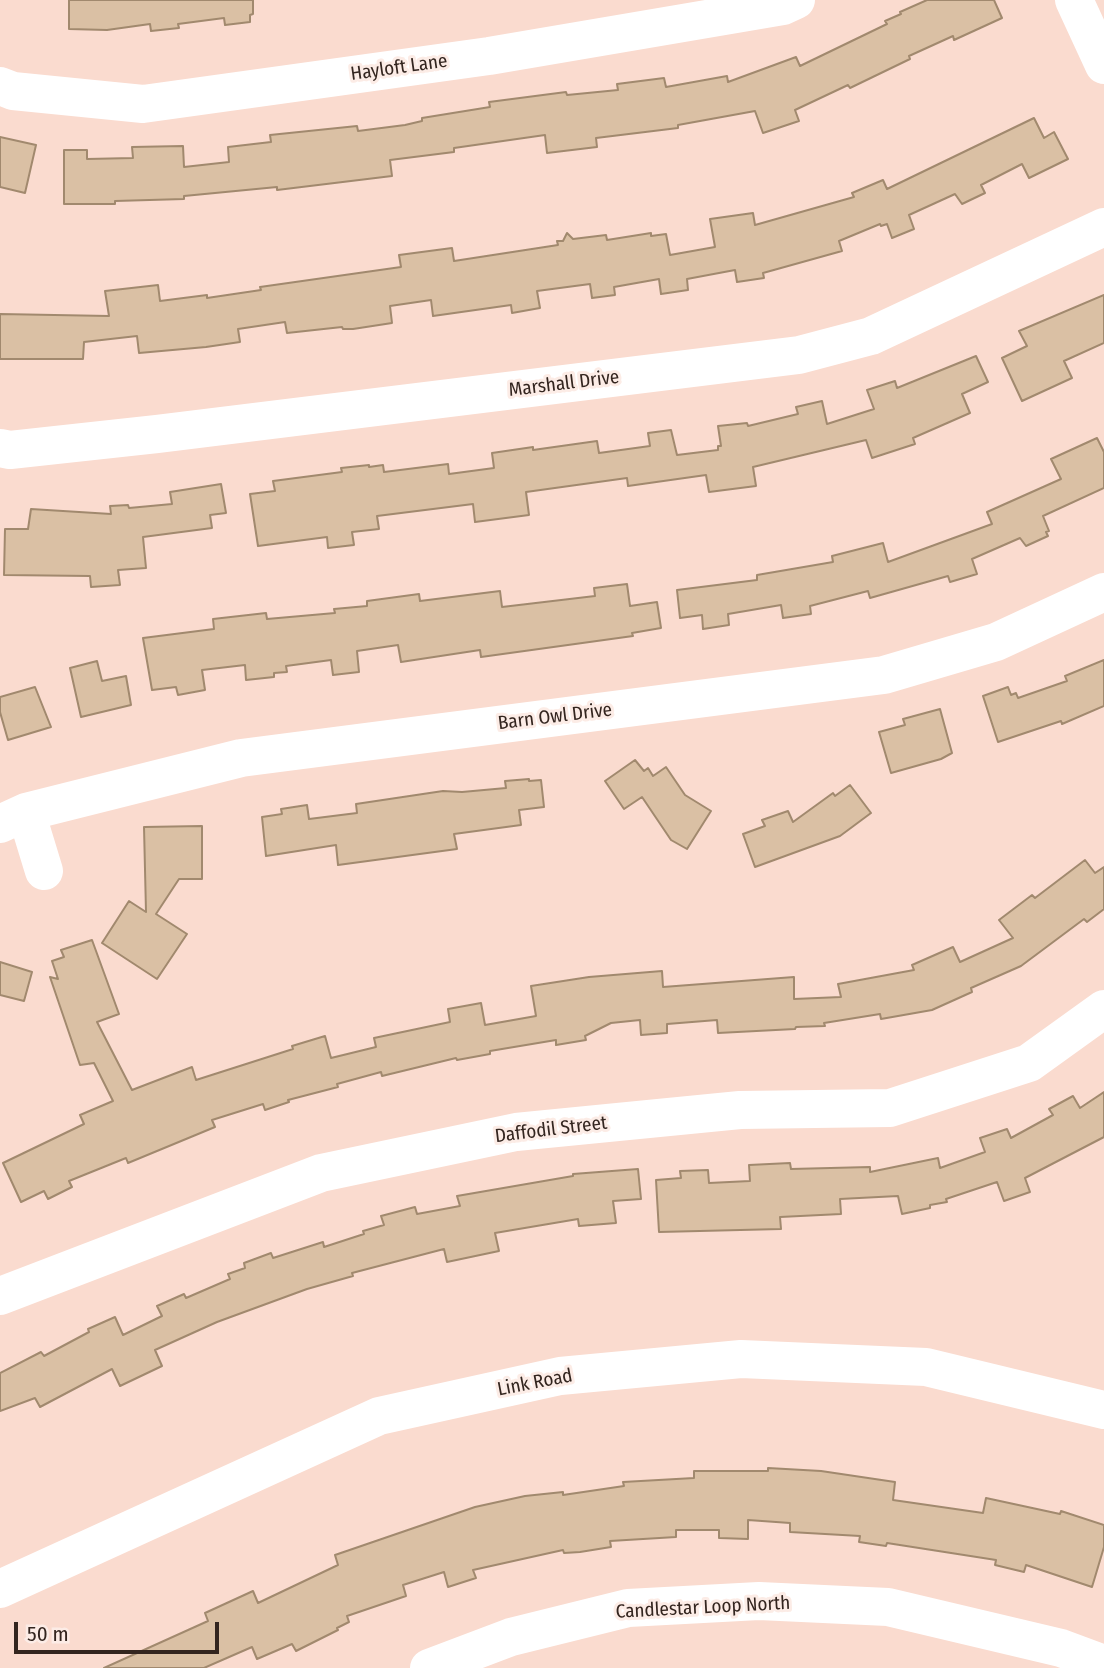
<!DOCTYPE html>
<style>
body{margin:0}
#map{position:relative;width:1104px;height:1668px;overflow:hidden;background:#fadbcf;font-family:"Fira Sans Condensed",sans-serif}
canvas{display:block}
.scale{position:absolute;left:14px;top:1622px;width:205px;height:32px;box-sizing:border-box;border:4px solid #33251f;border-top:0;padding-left:9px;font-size:21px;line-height:24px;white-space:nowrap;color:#33251f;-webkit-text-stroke:5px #fcece6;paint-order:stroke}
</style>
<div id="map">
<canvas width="1104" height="1668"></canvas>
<div class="scale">50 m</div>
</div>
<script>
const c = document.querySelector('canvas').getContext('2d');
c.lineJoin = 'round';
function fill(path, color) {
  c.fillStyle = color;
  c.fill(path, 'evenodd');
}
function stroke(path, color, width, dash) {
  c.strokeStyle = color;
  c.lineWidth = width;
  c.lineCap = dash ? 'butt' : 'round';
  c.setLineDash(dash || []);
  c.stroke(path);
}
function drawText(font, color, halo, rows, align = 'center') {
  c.font = font + ' "Fira Sans Condensed",sans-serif';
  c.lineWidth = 6;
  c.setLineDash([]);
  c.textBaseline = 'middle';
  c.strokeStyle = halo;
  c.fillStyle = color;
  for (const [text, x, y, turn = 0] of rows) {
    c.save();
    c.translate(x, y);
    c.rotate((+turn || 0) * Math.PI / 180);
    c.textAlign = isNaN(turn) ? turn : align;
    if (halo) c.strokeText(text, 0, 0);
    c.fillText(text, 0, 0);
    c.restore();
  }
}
const building = new Path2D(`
 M69,0H253V14L250,15V22L225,25L224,18L178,24L179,28L151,31L150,24L107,30L69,29Z
 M927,0H994L1002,18L954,40L953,36L909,56L910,59L850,88L848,85L795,110L799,121L763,133L755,111L678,125V128L596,138L597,147L547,153L545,135L454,148V152L390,160L392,176L277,190V187L184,196V199L115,201V204H64V150H87V159L133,158L132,147L183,146L184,167L229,162L228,147L271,142L270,135L357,126L358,131L405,125L422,121V118L490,107L489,102L566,92L567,95L618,90L617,84L664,78L666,87L727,76L728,82L796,57L800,66L887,24L885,21L901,14L900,12Z
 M1034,118L1044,138L1054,132L1068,159L1029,178L1022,164L981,185L985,193L962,204L955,194L909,215L914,229L892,238L887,224L881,226L880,224L839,241L842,251L763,273L764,278L737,282L735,270L687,279L688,290L661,294L659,279L614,287L615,295L592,298L590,284L537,291L540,308L512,313L511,305L433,316L431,300L390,306L392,323L353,329H343L342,327L287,333L285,322L238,329L240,342L206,347L139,353L137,336L84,342L83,359H0V314L109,316L105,291L158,285L160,301L207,295V298L261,290L260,287L401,267L399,255L452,248L454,261L558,245L557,241H563L567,233L573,239L606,235L607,240L651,233V236L666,234L670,255L715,247L710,219L753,213L755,225L854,197L852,193L883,180L887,189Z
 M0,137L36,145L25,193L0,187Z
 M1104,295V343L1064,361L1072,378L1022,401L1002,358L1027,346L1019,331Z
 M976,356L988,382L962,394L970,413L913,438L915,444L872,458L866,440L753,467L756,486L709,492L706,475L628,486L627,478L526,492L529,515L475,522L473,504L377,516L379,529L352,532L354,545L328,548L327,537L258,546L250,494L275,491L273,481L342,472L341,468L369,465V467L383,465L384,472L448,464L449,474L494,468L492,453L533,447V450L597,441L599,453L650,446L648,433L671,430L677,455L718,450V446H721L718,426L747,423L748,426L798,414L796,407L822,401L827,424L874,409L867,390L895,381L897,388Z
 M1097,438L1104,452V488L1043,516L1049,531L1046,532L1048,536L1026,546L1020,538L972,559L977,574L950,582L948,576L870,598L868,591L810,606L811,614L783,618L781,605L728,614L729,625L703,629L702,615L680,618L677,590L757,580V575L833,562L832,556L883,543L888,562L992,524L987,512L1061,479L1051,459Z
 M221,484L226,513L210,515L212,528L143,537L146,568L118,570L120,585L91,587L90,576L4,575L5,529H28L31,509L111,514L110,506L128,505L129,508L172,504L170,492Z
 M627,584L630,606L657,602L661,628L632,633L633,636L481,657L480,650L401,662L398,645L357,651L359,672L333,675L331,660L286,666L287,672L274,673V677L246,680L245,665L202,670L205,690L178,695L176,687L152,690L143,638L214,629L213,619L266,613L267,619L335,613L334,609L367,606V601L419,594L420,601L500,591L502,607L595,596L594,588Z
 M1104,660V706L1062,724L1061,721L998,742L983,696L1008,687L1011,695L1016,693L1018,698L1067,681L1065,676Z
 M97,661L102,681L126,676L131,705L81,717L70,668Z
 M35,687L51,727L8,740L0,712V697Z
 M940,709L952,753L941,759L891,773L879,732L905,725L903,719Z
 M635,760L644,771L648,768L653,776L666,767L685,795L711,811L687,849L671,840L642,797L624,809L605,781Z
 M529,779V781L541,780L544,807L519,810L521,825L454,834L457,849L338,865L336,845L266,856L262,817L282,814L281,809L307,805L309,819L357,813L356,804L443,791L462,792L506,788L505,781Z
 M850,785L871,813L840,836L755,867L743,834L765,826L762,820L788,811L793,822L833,793L835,796Z
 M202,826V879H179L156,914L187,934L157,979L102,943L129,901L146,912L144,827Z
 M1085,860L1095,873L1104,867V909L1087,922L1084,919L1021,966L971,988L972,992L932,1010L881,1019L880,1014L824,1023L825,1026L796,1027L795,1029L718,1033L717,1020L667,1024V1033L641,1035L640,1020L611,1023L585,1036L586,1040L556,1045V1040L490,1051V1054L457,1060L456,1058L382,1076L381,1072L337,1084L338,1087L288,1100L289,1102L265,1110L263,1104L212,1120L215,1127L128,1163L126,1158L69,1181L72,1187L48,1199L44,1191L21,1202L3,1163L84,1124L80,1115L113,1101L94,1063L80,1065L50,977L58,979L52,961L64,957L61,950L92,940L119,1014L97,1022L132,1090L192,1067L196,1080L293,1049L292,1046L325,1036L331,1058L376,1047L374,1038L450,1022L448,1009L481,1003L485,1025L536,1016L531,986L589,977L662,971L663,987L794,977V999L841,997L838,984L914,970L912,965L953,947L960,962L1013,938L999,920L1032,895L1035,898Z
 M0,962L32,972L24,1001L0,995Z
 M1104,1092V1137L1025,1178L1030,1192L1004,1201L997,1182L946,1199L947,1202L930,1205V1208L902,1214L898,1196L840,1199L841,1214L780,1217L781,1229L659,1232L656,1180L681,1178L680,1171L708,1170L709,1183L750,1181L749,1165L790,1163L791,1169L870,1167V1172L938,1158L940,1168L985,1152L980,1138L1007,1129L1011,1138L1053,1115L1049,1109L1073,1096L1080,1108Z
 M638,1169L641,1199L613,1201L616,1223L579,1226L578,1219L495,1233L499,1251L447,1262L444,1249L352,1273L353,1276L307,1289L217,1322L155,1350L162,1366L120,1386L112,1369L40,1407L35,1398L0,1411V1373L41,1352L44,1356L89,1332L88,1329L115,1317L123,1335L162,1316L157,1306L184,1294L186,1298L230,1279L228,1274L245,1268L244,1263L271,1253L273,1258L323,1242L324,1247L364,1234L363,1231L384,1225L381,1216L415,1207L417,1214L460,1206L457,1196L573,1176V1174Z
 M768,1468L821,1471L895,1482L893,1500L983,1513L986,1498L1060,1514L1061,1511L1104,1525V1547L1092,1587L1026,1565L1024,1572L995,1565L996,1560L887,1543L886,1546L859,1542L860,1536L790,1532V1523L748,1520V1539L719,1538V1530H676V1537L610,1541L611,1547L580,1552L564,1553L563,1550L473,1570L476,1578L448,1587L444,1572L403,1585L406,1596L347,1616L349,1622L337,1628L338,1630L296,1651L292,1644L257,1659L252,1647L204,1668H104L208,1621L205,1613L253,1591L258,1603L338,1565L335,1555L475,1507L525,1496L563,1492V1495L624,1486L623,1482L694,1478V1471H768Z`);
const minor = new Path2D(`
 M1074,0L1104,65
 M0,86L13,91L143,104L489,56L783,6L796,0
 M0,448L10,450L157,434L799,355L871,336L1104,227
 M26,812L44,871
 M0,824L26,812L241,758L884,675L996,642L1104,592
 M0,1296L321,1173L516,1132L740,1110L890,1108L1029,1063L1104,1009
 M429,1668L511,1637L628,1608L759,1601L888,1607L1061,1648L1104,1664`);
const major = new Path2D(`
 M0,1589L379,1416L560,1376L741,1359L926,1367L1104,1410`);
const streetNames = [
 ["Hayloft Lane",399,68,-8],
 ["Marshall Drive",564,384,-7],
 ["Barn Owl Drive",555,717,-7],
 ["Daffodil Street",551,1130,-7],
 ["Link Road",535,1383,-11],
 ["Candlestar Loop North",703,1608,-3]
];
fill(building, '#dac0a4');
stroke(building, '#a1896e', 2);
stroke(minor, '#fff', 38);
stroke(major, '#fff', 38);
drawText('19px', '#33251f', '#fcece6', streetNames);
</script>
